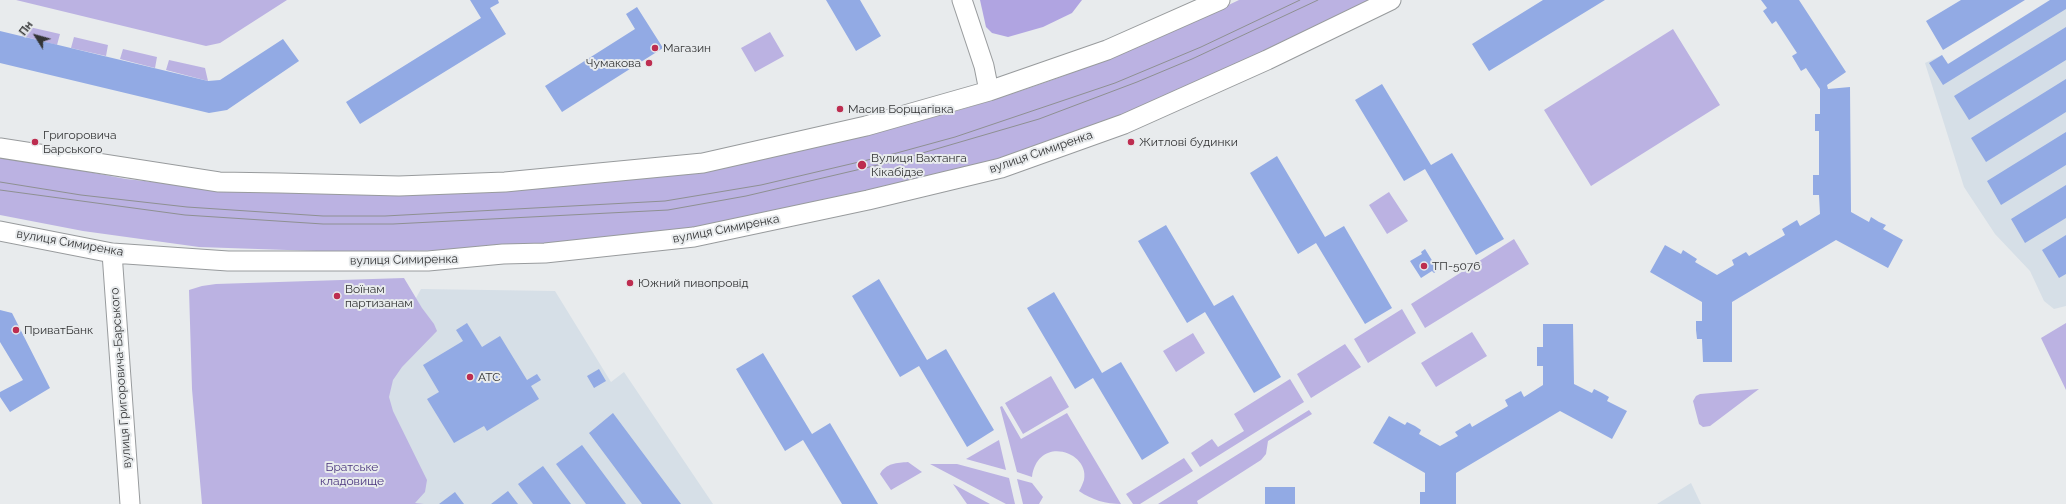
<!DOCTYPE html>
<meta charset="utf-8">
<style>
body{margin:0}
#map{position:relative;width:2066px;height:504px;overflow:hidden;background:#e8ebed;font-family:Raleway,sans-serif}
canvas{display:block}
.north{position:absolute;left:16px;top:16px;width:40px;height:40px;-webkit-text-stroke:3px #e8ebed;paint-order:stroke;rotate:307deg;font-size:11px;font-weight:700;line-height:16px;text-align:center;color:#333435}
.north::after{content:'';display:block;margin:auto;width:14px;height:18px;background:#333435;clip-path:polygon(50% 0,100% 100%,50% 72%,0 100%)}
</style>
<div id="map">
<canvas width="2066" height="504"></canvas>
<div class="north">Пн</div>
</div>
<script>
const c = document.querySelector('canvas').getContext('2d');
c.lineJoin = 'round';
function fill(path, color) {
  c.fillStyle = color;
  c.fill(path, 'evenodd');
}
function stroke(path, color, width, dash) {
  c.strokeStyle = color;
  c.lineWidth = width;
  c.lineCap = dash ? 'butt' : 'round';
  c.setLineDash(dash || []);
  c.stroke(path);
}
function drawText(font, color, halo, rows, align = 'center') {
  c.font = font + ' Raleway,sans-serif';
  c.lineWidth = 4;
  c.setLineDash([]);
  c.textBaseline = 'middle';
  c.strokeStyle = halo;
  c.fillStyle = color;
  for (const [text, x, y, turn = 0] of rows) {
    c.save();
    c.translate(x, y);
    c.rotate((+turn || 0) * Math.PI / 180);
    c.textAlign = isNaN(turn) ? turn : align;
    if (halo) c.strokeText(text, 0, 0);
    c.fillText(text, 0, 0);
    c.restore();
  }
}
const built = new Path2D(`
 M2050,0H2066V306L2054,309L2044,301L2030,271L1995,234L1964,187L1925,63L1942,55L1948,64Z
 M421,289L555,291L611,382L624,372L713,504H414L362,412L384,356Z
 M1691,483L1701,504H1657Z`);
const green = new Path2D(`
 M16,0H287L220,43L206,46Z
 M1239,0H1374L1301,38L1127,114L1054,141L969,168L715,225L643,236L458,250L346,252L199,247L83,231L0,215V155L126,179L239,191L330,194L422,193L872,133C926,120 980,105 1032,87C1103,63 1172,32 1239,0Z
 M25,26L60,34L57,45L22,36Z
 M1673,29L1720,105L1591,186L1544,110Z
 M770,32L784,56L755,72L741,48Z
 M74,37L108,45L106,56L71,48Z
 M123,49L157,57L155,68L120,59Z
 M169,60L205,68L208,81L166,70Z
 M1389,192L1408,221L1387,234L1369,205Z
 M1514,239L1529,264L1425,328L1411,304Z
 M404,278L422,308L434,324L437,331L402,367L393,380L389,397L393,411L427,480L425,492L415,503L424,504H202L192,389L189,290L202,286L216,284Z
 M1402,309L1416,333L1368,363L1354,339Z
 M2066,323V390L2041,338Z
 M1472,332L1487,356L1436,387L1421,363Z
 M1193,333L1205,353L1176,372L1163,351Z
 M1345,344L1361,367L1311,398L1297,374Z
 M1051,376L1069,407L1023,434L1005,403Z
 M1290,379L1304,402L1200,467L1191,453L1212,439L1218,447L1244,431L1234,414Z
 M1759,389L1710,426L1703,427L1699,424L1693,401L1696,396L1700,394Z
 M1002,406L1021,439L1067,413L1121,504C1106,504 1092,500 1079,491C1081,488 1083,483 1084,480C1090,452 1038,434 1032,477L1017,472L1000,407Z
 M1309,410L1312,414L1268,441L1266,454L1261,460L1197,501L1198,504H1158Z
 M999,440L1006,470L966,459Z
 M1184,458L1193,471L1140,504H1133L1126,494Z
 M908,462L922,472L891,490L880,474C886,463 897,463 908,462Z
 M930,464H957L1009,478L1015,504H1006Z
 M1017,479L1032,483L1043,497L1039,504H1023Z
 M953,484L990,504H967Z`);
const forest = new Path2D(`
 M980,0H1082L1072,13L1043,27L1008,37L992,33L986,27Z`);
const building = new Path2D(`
 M470,0H498L499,3L490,8L506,34L360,124L346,102L481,18Z
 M826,0H860L881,36L856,51Z
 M1543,0H1605L1489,71L1472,44Z
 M1761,0H1799L1846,72L1827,85L1828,89L1850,87L1851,212L1869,222L1871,217L1879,222L1886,225L1883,229L1903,240L1888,268L1836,240L1732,302V362H1703L1702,339H1697L1696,330V321H1702V302L1650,272L1665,245L1681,254L1683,250L1697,259L1695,262L1717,275L1734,265L1732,260L1746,252L1749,256L1785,235L1782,229L1797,220L1800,226L1820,214L1819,195H1813V175H1819V131H1815V114H1820V89L1806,68L1801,71L1792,56L1797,53L1776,21L1772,24L1763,11L1767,8Z
 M1961,0H2025L1943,50L1926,21Z
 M2050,0H2066V9L1943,85L1929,63L1942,55L1948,64Z
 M637,7L663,48L562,112L545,86L635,29L626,14Z
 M2066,27V60L1969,120L1954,96Z
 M0,31L208,81L220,80L283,39L299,61L227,110L209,113L0,63Z
 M2066,79V112L1986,162L1971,138Z
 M1382,84L1431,165L1452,153L1504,239L1476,255L1425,169L1404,181L1355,100Z
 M2066,132V165L2001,205L1987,181Z
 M1277,156L1325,237L1344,226L1392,308L1365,324L1316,243L1298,254L1250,173Z
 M2066,185V218L2025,243L2011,219Z
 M1166,225L1214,306L1233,295L1281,377L1254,393L1205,312L1187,323L1138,241Z
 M2066,235V274L2059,278L2042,250Z
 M1425,249L1438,270L1434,273L1432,271L1421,278L1410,261L1422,254L1421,252Z
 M879,279L927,360L946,349L994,430L967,447L919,366L900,377L852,296Z
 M1054,292L1102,373L1121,362L1169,443L1142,460L1093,378L1075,389L1027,308Z
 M0,310L12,313L50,388L10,412L0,397V392L23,380L0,342Z
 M467,323L482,347L500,336L527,380L537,374L541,380L531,386L539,399L487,431L484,426L454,443L427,399L439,392L423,365L463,341L456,330Z
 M1543,324H1573L1574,384L1592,393L1594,389L1602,393L1609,397L1607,401L1627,411L1612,439L1560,411L1456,473V504H1420V492H1425V473L1373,443L1389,416L1405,425L1407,422L1415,426L1421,430L1419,434L1440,446L1458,436L1455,432L1470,423L1472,427L1508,406L1505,400L1521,391L1524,397L1543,385V366H1537V347H1543Z
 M763,353L812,434L830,423L878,504H842L803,440L785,451L736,369Z
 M599,369L606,381L594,388L587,376Z
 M613,413L681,504H642L589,433Z
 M582,445L626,504H586L556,464Z
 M543,466L571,504H533L518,484Z
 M1265,487H1295V504H1265Z
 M508,491L518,504H491Z
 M455,492L464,504H439Z`);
const secondary = new Path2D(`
 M962,0L984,66L989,91
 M0,148L219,182L280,183L399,186L505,182L703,163L866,126L989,91L1107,50L1220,0
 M0,231L112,253L228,261H428L503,254L545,253L694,237L868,200L1001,168L1124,124L1267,60L1391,0
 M112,253L130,504`);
const tram = new Path2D(`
 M0,182L81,195L187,207L323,216H385L665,201L761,185L893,154L955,137L1115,83L1201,47L1300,0
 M0,190L185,215L323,224H393L668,210L746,196L895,161L1039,119L1137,82L1192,59L1318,0`);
const markers = [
 [655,48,4,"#bd2d50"],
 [649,63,4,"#bd2d50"],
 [840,109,4,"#bd2d50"],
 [35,142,4,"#bd2d50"],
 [1131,142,4,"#bd2d50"],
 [862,165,5,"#bd2d50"],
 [1424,266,4,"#bd2d50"],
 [630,283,4,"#bd2d50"],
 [337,296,4,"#bd2d50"],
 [16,330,4,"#bd2d50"],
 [470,377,4,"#bd2d50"]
];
const poiNames = [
 ["Магазин",663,48],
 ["Чумакова",641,63,"right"],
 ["Масив Борщагівка",848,109],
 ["Григоровича",43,135],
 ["Барського",43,149],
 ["Житлові будинки",1139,142],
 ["Вулиця Вахтанга",871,158],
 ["Кікабідзе",871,172],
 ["ТП-5076",1432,266],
 ["Южний пивопровід",638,283],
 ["Воїнам",345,289],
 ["партизанам",345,303],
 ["ПриватБанк",24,330],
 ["АТС",478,377]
];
const streetNames = [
 ["вулиця Симиренка",1041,152,-19],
 ["вулиця Симиренка",726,229,-11],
 ["вулиця Симиренка",70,243,10],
 ["вулиця Симиренка",404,260,-1],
 ["вулиця Григоровича-Барського",121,378,-94]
];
const parkNames = [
 ["Братське",352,467],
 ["кладовище",352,481]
];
fill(built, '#d6dfe7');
fill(green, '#bbb2e2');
fill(forest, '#b0a4e1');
fill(building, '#92aae4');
stroke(secondary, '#989b9d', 21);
stroke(secondary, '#fff', 19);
stroke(tram, '#8e9092', 1);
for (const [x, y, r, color] of markers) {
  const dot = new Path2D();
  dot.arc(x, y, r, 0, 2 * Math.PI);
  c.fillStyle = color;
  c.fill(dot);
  stroke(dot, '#e8ebed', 1.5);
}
drawText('12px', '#333435', '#e8ebed', poiNames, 'left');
drawText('12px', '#333435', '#e8ebed', streetNames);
drawText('12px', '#48337c', '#e8ebed', parkNames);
</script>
